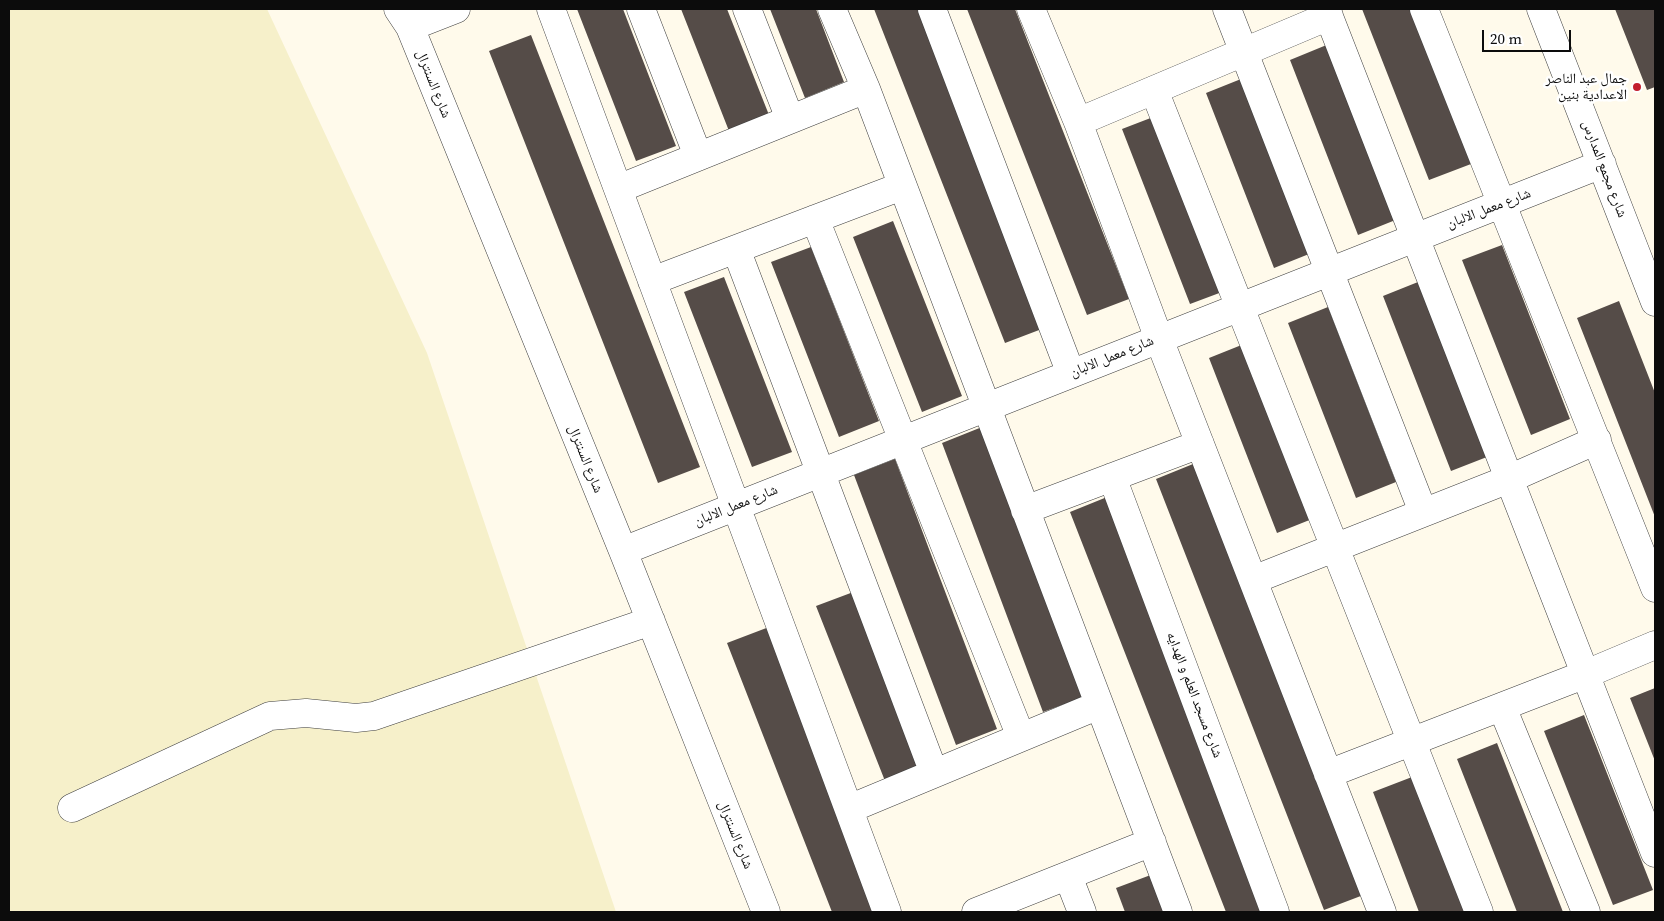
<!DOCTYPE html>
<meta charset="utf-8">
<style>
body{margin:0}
#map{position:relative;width:1664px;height:921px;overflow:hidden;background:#fffaeb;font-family:"Source Serif 4",serif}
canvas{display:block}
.frame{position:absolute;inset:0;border:10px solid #0c0c0c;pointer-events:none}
.scale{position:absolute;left:1482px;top:30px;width:89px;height:22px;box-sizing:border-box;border:2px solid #0c0c0c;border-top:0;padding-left:6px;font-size:15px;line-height:18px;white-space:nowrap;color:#0c0c0c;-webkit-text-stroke:4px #fff;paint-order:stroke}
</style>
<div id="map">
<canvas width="1664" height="921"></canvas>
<div class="frame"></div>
<div class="scale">20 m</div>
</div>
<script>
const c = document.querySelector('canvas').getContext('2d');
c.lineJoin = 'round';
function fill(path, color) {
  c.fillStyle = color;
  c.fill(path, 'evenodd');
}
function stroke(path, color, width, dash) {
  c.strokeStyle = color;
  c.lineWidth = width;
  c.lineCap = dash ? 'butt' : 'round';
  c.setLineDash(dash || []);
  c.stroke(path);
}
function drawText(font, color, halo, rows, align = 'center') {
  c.font = font + ' "Source Serif 4","Noto Naskh Arabic",serif';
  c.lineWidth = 5;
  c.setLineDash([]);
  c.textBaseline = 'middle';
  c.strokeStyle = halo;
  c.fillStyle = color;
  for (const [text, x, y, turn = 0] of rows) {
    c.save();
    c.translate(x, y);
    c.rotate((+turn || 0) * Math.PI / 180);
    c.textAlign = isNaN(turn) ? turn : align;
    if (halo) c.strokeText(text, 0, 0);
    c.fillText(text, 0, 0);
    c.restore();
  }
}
const farmland = new Path2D(`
 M9,9H267L427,353L616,912H9Z`);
const building = new Path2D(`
 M577,9H623L676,146L636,161Z
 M681,9H727L769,115L729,131Z
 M770,9H816L844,82L805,98Z
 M874,9H923L1047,327L1005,343Z
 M967,9H1015L1129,299L1087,315Z
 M1362,9H1411L1471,164L1429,180Z
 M1615,9H1654L1655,87L1647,90Z
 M531,35L700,467L658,483L489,51Z
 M1329,44L1398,219L1358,235L1290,60Z
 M1246,77L1314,252L1274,268L1206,93Z
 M1161,114L1230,289L1190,304L1122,129Z
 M893,221L962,396L922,412L853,237Z
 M1502,245L1570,419L1531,435L1462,260Z
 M811,247L879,421L839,437L771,262Z
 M724,277L792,452L752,467L684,292Z
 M1423,280L1492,455L1451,471L1383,296Z
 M1619,301L1655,393V517L1577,318Z
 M1328,307L1396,482L1356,498L1288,323Z
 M1249,342L1317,517L1277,533L1209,358Z
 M982,427L1084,697L1043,712L942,443Z
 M895,459L997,729L956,745L854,475Z
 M1198,462L1366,894L1324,910L1156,479Z
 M1112,495L1275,912H1226L1070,512Z
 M856,591L924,766L885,781L816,606Z
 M769,627L881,912H832L727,643Z
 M1655,688V761L1630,698Z
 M1584,715L1653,890L1613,905L1544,731Z
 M1497,743L1563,912H1517L1457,759Z
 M1412,777L1465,912H1419L1373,792Z
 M1156,873L1171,912H1125L1116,888Z`);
const minor = new Path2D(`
 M398,9L410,27L623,551L766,912
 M551,9L887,912
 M641,9L698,156
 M747,9L790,119
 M832,9L866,89L1178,912
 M932,9L1071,374
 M1031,9L1078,122L1159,339L1382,912
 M1227,9L1423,512
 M1326,9L1655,853
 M1424,9L1655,588
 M1541,9L1655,302
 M410,27L456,9
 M1154,90L1479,912
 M1078,122L1329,16
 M618,189L866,89
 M815,219L1021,737
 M736,249L934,773
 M652,281L902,186
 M1112,477L1275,912
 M1025,510L1200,444
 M623,551L1602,164
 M1253,580L1509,479L1597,440
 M1502,707L1586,912
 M1328,774L1586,674L1655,645
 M72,808L270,716L306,713L356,718L374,716L651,621
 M849,809L1099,705
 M1068,876L1082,912
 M976,912L1152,842`);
const markers = [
 [1637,87,5,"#c21e2e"]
];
const poiNames = [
 ["جمال عبد الناصر",1627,79],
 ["الاعدادية بنين",1627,95]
];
const streetNames = [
 ["شارع السنترال",433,84,68],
 ["شارع مجمع المدارس",1604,169,69],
 ["شارع معمل الالبان",1489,209,-21],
 ["شارع معمل الالبان",1112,357,-22],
 ["شارع السنترال",585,459,68],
 ["شارع معمل الالبان",736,506,-22],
 ["شارع مسجد العلم و الهدايه",1194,695,69],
 ["شارع السنترال",735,835,68]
];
fill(farmland, '#f6f0ca');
fill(building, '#554c48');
stroke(minor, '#3f3f3f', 29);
stroke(minor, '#fff', 28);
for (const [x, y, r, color] of markers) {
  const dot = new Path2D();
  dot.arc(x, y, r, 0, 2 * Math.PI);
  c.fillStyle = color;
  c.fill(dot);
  stroke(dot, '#fff', 2);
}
drawText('14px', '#0c0c0c', '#fff', poiNames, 'right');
drawText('14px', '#0c0c0c', '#fff', streetNames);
</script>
